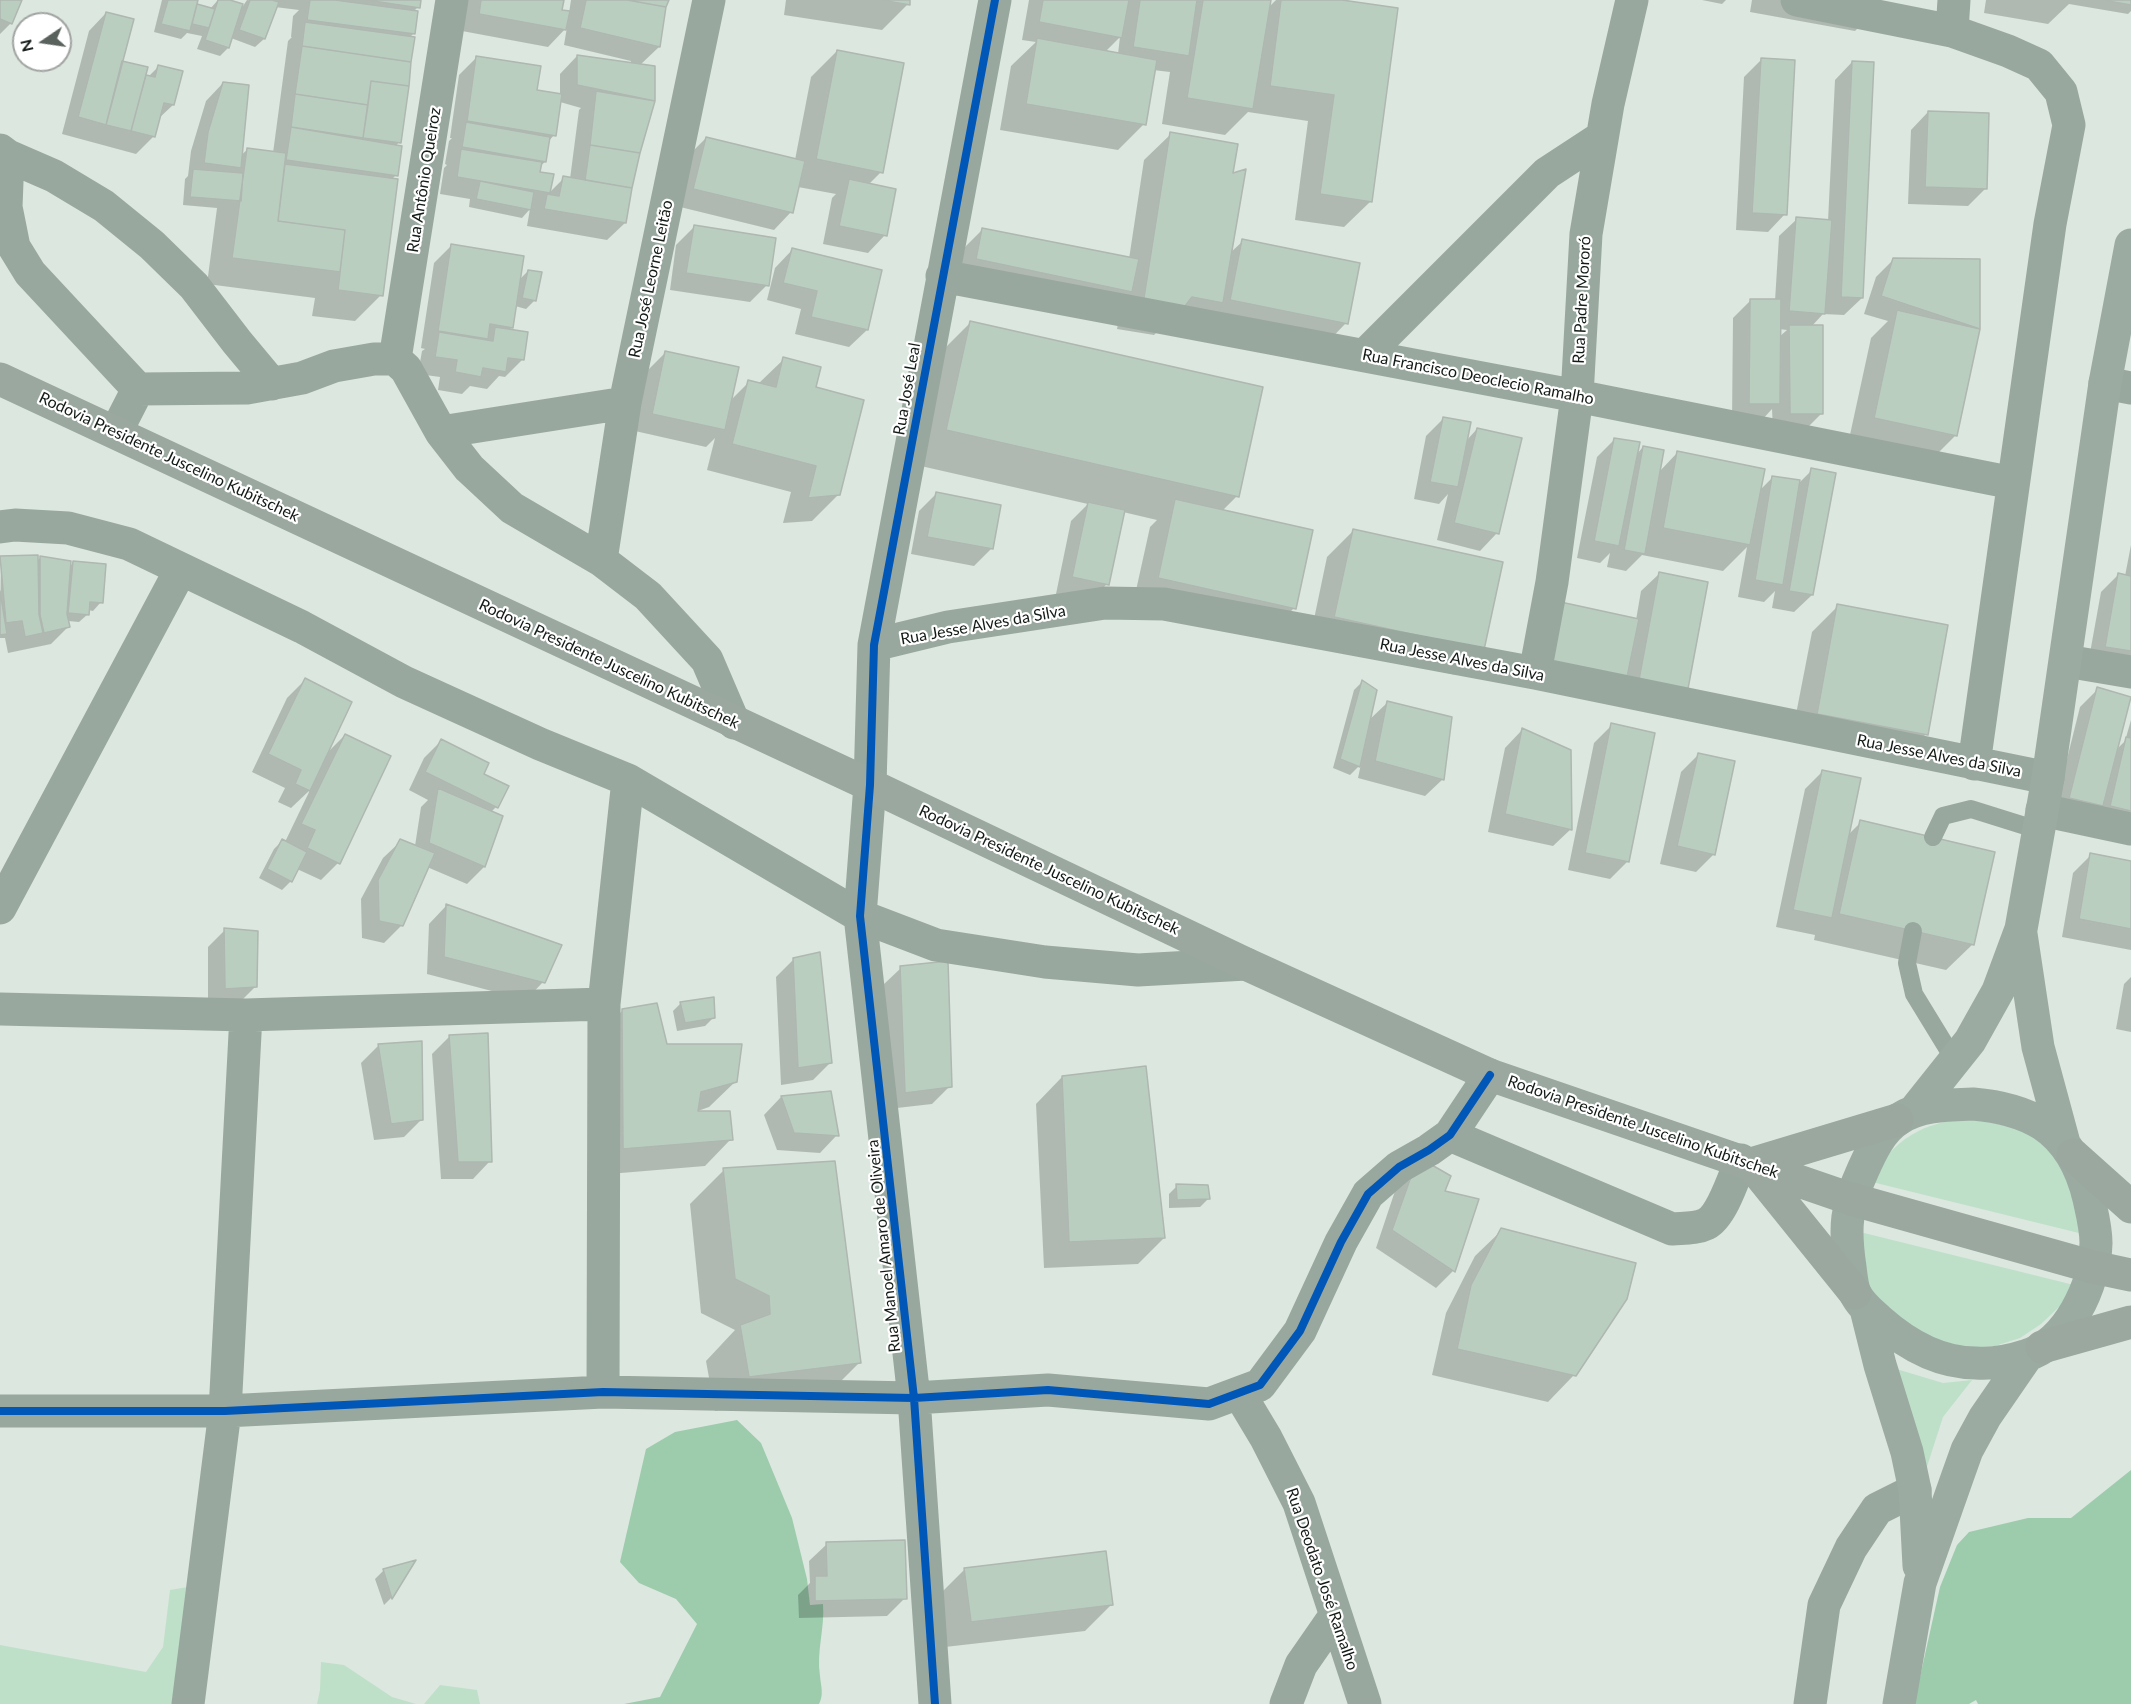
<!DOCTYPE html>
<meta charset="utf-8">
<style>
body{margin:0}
#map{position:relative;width:2131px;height:1704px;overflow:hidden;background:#dce7df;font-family:Lato,sans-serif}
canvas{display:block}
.north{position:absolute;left:12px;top:12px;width:60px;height:60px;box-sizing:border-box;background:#fff;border:2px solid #a1a4a2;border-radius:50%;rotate:257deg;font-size:16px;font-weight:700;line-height:24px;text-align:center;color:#131b16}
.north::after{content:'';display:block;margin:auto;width:21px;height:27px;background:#59625c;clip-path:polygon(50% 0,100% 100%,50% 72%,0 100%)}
</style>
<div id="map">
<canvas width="2131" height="1704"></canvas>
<div class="north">N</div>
</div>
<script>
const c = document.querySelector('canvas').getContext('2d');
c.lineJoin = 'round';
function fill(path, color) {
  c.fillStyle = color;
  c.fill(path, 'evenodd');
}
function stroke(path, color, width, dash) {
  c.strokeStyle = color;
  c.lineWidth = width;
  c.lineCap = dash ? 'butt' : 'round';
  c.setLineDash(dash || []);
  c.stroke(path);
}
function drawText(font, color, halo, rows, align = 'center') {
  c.font = font + ' Lato,sans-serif';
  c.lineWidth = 4.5;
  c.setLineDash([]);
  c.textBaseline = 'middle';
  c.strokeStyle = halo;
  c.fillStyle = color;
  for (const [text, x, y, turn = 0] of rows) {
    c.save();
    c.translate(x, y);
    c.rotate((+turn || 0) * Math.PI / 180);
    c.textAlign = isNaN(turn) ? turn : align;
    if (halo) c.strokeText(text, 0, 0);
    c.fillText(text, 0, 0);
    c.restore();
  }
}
const green = new Path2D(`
 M1973,1118L2023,1130L2044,1144L2062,1162L2087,1235L1868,1181C1896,1138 1921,1122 1973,1118Z
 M1856,1231L2074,1285L2060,1306L2041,1324L2020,1338L1995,1346L1970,1348L1919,1336L1880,1304L1866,1281Z
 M1893,1368L1943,1383L1972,1380L1943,1417L1922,1482Z
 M194,1586L182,1704H0V1645L146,1672L163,1647L170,1590Z
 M321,1662L344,1665L392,1697L416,1704H317L320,1690Z
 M440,1685L477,1690L480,1704H424Z`);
const forest = new Path2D(`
 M737,1420L761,1443L792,1518L807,1579L810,1605L823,1604C825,1628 816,1652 820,1676C821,1687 824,1694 819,1704H624L660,1697L697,1624L676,1599L639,1583L620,1562L646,1449L675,1432Z
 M2131,1470V1704H1978L1976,1700L1969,1704H1914L1940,1587L1957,1545L1969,1532L2028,1518H2071Z`);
const shadow = new Path2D(`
 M0,0H20L11,23L0,34Z
 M162,0H197L195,5L210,9L218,0H225L243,6L247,0L272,2L273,0H419L418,7L414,11V33L409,38L399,142L395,147L396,175L391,180L381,295L355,321L312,316L315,298L207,284L217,208L183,205L185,179L188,176L191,151L206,101L223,83L240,156L247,150L273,153L288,41L292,37H291L293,16L299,10L275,7L264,39L255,47L231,38L228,48L220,56L197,49L202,36L187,33L181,39L154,32Z
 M467,0H562L561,11L569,13L571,0H667L659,47L640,65L653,67L654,101L630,188L625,223L607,240L527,226L530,209L522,218L469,207L470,199L440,194L444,168L447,165L445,164L449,141L452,138H450L459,75L477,57L535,91L560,95V74L577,56L630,64L631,61L564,45L567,27L548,47L462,31ZM560,102L581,108L579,110L570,179L564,178L549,193L538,173L539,167L545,162L548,142L554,135Z
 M786,0H909L908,4L882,30L784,15Z
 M1029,0H1269L1268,8L1276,0H1331L1371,201L1344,227L1295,220L1308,121L1248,112L1225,135L1162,124L1170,72L1153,70L1144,124L1118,150L1000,130L1011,66L1036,42L1022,40ZM1120,37L1118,54L1105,52Z
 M1702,0H1726L1722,4Z
 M1752,0H1875L1873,13L1855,31L1750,12Z
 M1986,0H2131V11L2128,14L2069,4L2048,24L1984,13Z
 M106,13L120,62L148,77L159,66L173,105L158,119L154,136L136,154L62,134L89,31Z
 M837,51L881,172L868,185L885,235L868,253L823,244L832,198L836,194L798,187L791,212L774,230L676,206L688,156L706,138L795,160L811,77Z
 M1762,59L1785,214L1768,232L1736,230L1744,77Z
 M1852,62L1862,298L1844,315L1823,314L1811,327L1822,413L1804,431H1773L1772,409L1761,421H1732L1733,318L1750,301H1775L1779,236L1797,219L1828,221L1835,80ZM1779,329L1787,330L1779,337Z
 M1928,112L1985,189L1968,206L1908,204L1911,130Z
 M1171,134L1232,175L1230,253L1243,241L1346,323L1320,350L1166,323L1154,335L1117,329L1122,300L959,277L965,247L983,229L1129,259L1144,160Z
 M694,227L767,285L750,302L670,290L676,245Z
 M451,246L518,281L528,271L535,300L526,309L515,306L511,328L508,331L522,360L505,377L499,376L487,389L470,386L462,394L438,390L440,377L418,374L422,351L425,349L421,348L434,263Z
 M792,250L880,271L867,330L849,347L795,334L801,309L767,300L775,268Z
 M1893,260H1979L1978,329L1955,436L1929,462L1848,444L1871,338L1888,321L1864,314L1876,277Z
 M971,322L1237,496L1222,511L1294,608L1268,635L1133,604L1150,527L1157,520L1123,512L1107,584L1090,601L1056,594L1071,521L1088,504L912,464L936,357Z
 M666,352L730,401L749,382L758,384L784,359L814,389L838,495L812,521L783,523L791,492L707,470L715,438L706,447L635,431L648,370Z
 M1444,418L1466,441L1477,429L1497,533L1480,551L1437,540L1448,494L1439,504L1414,499L1426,436Z
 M1615,439L1636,455L1643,447L1659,472L1677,453L1760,490L1773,477L1800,482L1812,470V595L1794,612L1772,608L1775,591L1764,602L1738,597L1747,547L1723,571L1642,555L1626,571L1607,567L1610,553L1600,563L1577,558L1597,457Z
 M936,494L999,506L991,549L974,566L911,554L919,511Z
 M1353,531L1483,649L1456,675L1309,643L1327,557Z
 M2131,545V671L2088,664L2101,592L2118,575L2125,576Z
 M1,558L37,561L40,558L69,567L74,562L101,602L93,611L88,610V614L79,622L68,621L69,626L51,644L8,653L5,638H0Z
 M1659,574L1686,693L1622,702L1641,591Z
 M1838,606L1926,734L1900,761L1791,740L1812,632Z
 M305,680L326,754L345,735L338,863L321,880L297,869L291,881L282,890L259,878L274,849L282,841L285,842L310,790L291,808L278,802L285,788L252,772L287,698Z
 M1362,682L1368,721L1387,703L1443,779L1425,796L1358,778L1361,764L1350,775L1333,768L1354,690Z
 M2098,689L2116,750L2125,741L2131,720V833L2053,815L2080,707Z
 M1612,725L1628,861L1610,879L1568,870L1594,743Z
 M1522,730L1571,829L1553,846L1488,832L1505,748Z
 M441,741L496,807L491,812L484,867L467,884L427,867L402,925L384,943L362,938L361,899L383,858L401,841L415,846L421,807L428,800L409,790L424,758Z
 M1698,755L1713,855L1696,872L1660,864L1681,772Z
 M1822,772L1848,835L1861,822L1973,944L1946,970L1814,940L1815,935L1776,927L1805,789Z
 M2091,855L2131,863V950L2062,937L2073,873Z
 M446,906L543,982L526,1000L427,974L429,924Z
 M225,930L255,987L238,1004L208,1005V947Z
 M794,959L830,1063L813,1080L781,1085L776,977Z
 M901,968L950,1086L932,1104L888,1109L883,985Z
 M2131,977V1032L2116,1029L2124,984Z
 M681,1003L714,1017L705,1026L677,1031L673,1011Z
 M622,1011L666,1046L736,1081L709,1107L695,1112L731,1139L705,1166L597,1175L596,1037Z
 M450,1036L490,1161L473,1179H441L432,1054Z
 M379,1045L422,1119L404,1137L374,1140L361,1063Z
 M1062,1077L1164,1238L1138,1264L1044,1268L1036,1104Z
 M830,1093L837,1135L820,1153L777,1150L764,1115L781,1097Z
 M724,1170L859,1363L825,1397L715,1411L706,1361L735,1330L701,1313L690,1204Z
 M1400,1176L1443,1192L1477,1200L1453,1271L1436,1288L1376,1248Z
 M1177,1186L1209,1198L1200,1207L1169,1208V1194Z
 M1502,1230L1574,1375L1548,1402L1432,1375L1446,1313L1475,1256Z
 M827,1544L905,1598L887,1616L799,1618L798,1595L810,1583L809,1561Z
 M413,1562L391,1598L384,1605L375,1579L384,1570Z
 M965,1569L1111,1605L1085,1631L945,1647L939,1595Z`);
const building = new Path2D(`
 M0,0H22L12,24L0,19Z
 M168,0H198L190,31L161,24Z
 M218,0H230L243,4L229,48L205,40Z
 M250,0H272L279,2L265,39L239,30Z
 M310,0H335L418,11L415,34L307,20Z
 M366,0H421L420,8Z
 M481,0H564L562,10L570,11L566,30L479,14Z
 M586,0H627L666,7L660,47L580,28Z
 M627,0H669L666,7Z
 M880,0H910V5Z
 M1043,0H1129L1122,38L1039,22Z
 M1140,0H1197L1189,56L1133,47Z
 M1203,0H1271L1253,109L1187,98Z
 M1281,0H1342L1398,8L1372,202L1320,194L1334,95L1270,86Z
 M2102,0H2131V5Z
 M197,4L215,9L209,28L192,24Z
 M106,12L134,19L106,125L78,117Z
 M305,22L415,37L411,62L302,46Z
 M1037,38L1157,60L1146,125L1026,104Z
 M302,46L411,62L409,86L371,81L368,105L295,94Z
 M837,50L904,63L883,173L816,159Z
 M577,55L655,66V101L577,85Z
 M476,56L541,66L537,90L562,94L556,136L467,121Z
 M1761,58L1795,60L1787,215L1752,213Z
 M122,61L148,67L131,131L106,125Z
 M1852,61L1874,62L1863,298L1841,297Z
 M158,65L183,71L174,105L164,103L155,137L131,131L146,75L155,77Z
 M371,81L409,86L401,143L363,138Z
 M223,82L249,85L241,168L204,163L208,132Z
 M596,91L655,101L640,153L590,145Z
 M295,94L368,105L363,138L291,127Z
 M1928,111L1989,113L1987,189L1925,187Z
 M466,122L550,137L546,162L462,147Z
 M291,127L402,146L398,176L286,160Z
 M1170,132L1238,144L1233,173L1246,169L1223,303L1192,297L1182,310L1143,304Z
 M706,137L805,161L793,213L693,189Z
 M590,145L640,153L632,188L585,180Z
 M247,148L286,153L278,221L345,230L340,272L232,258Z
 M461,149L542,162L540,172L554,174L550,193L457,177Z
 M285,164L398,179L383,296L338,290L345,230L278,221Z
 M193,169L243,173L241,201L190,197Z
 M563,176L632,188L626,223L544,209L547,194L559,196Z
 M849,179L896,189L887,236L839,226Z
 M480,181L534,192L531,210L476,199Z
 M1796,217L1832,220L1825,314L1789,311Z
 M694,225L776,238L769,286L686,273Z
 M982,228L1139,259L1132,292L976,259Z
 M1242,239L1360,263L1348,324L1230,300Z
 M451,244L524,256L513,328L490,324L488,339L438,331Z
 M792,248L882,270L868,330L811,317L817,291L783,283Z
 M1893,258L1980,259V329L1881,296Z
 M528,270L542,272L536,301L522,298Z
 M1750,299H1781L1780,404H1749Z
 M1897,310L1980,329L1957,436L1874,418Z
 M970,321L1263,387L1239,497L946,430Z
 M1789,325H1823V414H1790Z
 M495,327L528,332L524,360L508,358L506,372L483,368L481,377L455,372L457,360L435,357L439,332L493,341Z
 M665,351L739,367L725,430L652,414Z
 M783,357L821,367L816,387L864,400L840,495L808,498L816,466L732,444L748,380L776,387Z
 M1443,417L1471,422L1458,487L1430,482Z
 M1477,428L1522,438L1499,534L1454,523Z
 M1614,438L1640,442L1619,546L1594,541Z
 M1643,446L1664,450L1645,554L1624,550Z
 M1677,451L1765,469L1750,545L1663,528Z
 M1811,468L1836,473L1813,595L1789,591Z
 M1772,476L1800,480L1783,585L1755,580Z
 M936,492L1001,505L993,549L927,537Z
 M1175,499L1313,530L1296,609L1158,578Z
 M1088,502L1125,510L1109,585L1072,577Z
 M1353,529L1503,562L1484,650L1334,617Z
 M38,555L39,614L43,633L25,637L22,621L6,623L0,556Z
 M40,556L71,561L67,614L70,627L44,633L40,615Z
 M73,561L106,564L103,603L90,602L89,615L68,613Z
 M1659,572L1708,582L1687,694L1638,685Z
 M2118,573L2131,576V651L2105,647Z
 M0,591L7,634L0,635Z
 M1556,601L1639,619L1626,682L1543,665Z
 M1837,604L1948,625L1928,735L1817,714Z
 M305,678L352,702L310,791L295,784L301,770L268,754Z
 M1362,680L1377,690L1360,767L1340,759Z
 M2097,687L2131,697L2103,806L2069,798Z
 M1387,701L1452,717L1444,780L1375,761Z
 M1611,723L1655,733L1629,862L1585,853Z
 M1522,728L1571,750L1572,830L1505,814Z
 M345,734L391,756L340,864L307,848L315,830L301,824Z
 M2126,737L2131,738V811L2110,806Z
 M441,739L489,763L484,774L509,786L498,808L425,772Z
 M1698,753L1735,761L1715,855L1677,846Z
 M1822,770L1861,778L1832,918L1793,910Z
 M438,788L503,816L485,867L429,843Z
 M1860,820L1995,852L1974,945L1839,914Z
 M282,839L307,852L292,882L267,869Z
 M400,839L435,853L403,926L379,921L378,880Z
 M2090,853L2131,861V929L2079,919Z
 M446,904L562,945L545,983L444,957Z
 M224,928L258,931L257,987L225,989Z
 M820,952L832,1063L798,1068L793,958Z
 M948,961L952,1087L905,1093L900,966Z
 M714,997L715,1018L685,1023L680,1002Z
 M657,1003L667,1044H742L737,1082L701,1092L698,1111H730L733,1140L623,1149L622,1009Z
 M488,1033L492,1162H458L449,1035Z
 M422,1041L423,1120L391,1124L378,1044Z
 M1146,1066L1165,1238L1069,1242L1062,1076Z
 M831,1091L839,1136L794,1133L781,1096Z
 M1418,1157L1451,1176L1445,1191L1479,1199L1455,1272L1392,1230Z
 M835,1161L861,1363L749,1377L740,1325L770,1314L769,1296L735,1279L723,1168Z
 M1176,1184L1208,1185L1210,1199L1177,1200Z
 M1501,1228L1636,1263L1627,1299L1576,1376L1457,1349L1471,1285Z
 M905,1540L907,1599L815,1601V1576H827L826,1542Z
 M1106,1551L1113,1605L971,1622L964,1568Z
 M416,1560L392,1599L383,1569Z`);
const service = new Path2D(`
 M1933,837L1943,816L1971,809L2038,830
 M1913,931L1907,963L1914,994L1955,1061`);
const minor = new Path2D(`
 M1797,0L1952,31L2008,51L2039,65L2061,92L2069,125L2050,224L1974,764
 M1952,31L1954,0
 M0,150L8,156L54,176L104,206L152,245L194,286L237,342L272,384
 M0,158L8,156L6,207L14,247L30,273L138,389
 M942,276L1577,396L2013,483
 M1365,355L1547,173L1602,137
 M395,359L452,0
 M2105,383L2131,388
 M116,432L138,389L247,388L302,378L334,366L374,359H395L406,369L441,432L469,468L512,508L601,560L648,596L707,660L734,723
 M441,432L625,403
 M0,527L15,525L68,528L129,544L302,627L404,682L540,744L628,780L860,916L936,945L1045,962L1138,970L1246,964
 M601,560L625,403L709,0
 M874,645L948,627L1105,603L1164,604L1535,673L2048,778
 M2066,661L2131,672
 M1535,673L1552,582L1577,396L1586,234L1608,104L1632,0
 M2042,810L2131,829
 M0,908L181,569
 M0,1009L246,1015L604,1004
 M1450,1135L1672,1229C1683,1228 1696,1229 1706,1224C1722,1216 1734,1177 1741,1160
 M603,1392L604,1004L628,780
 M1239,1393L1266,1438L1299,1503L1365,1704
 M0,1411H225L603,1392L914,1398L1048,1390L1209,1404L1260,1385L1300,1331L1341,1242L1368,1194L1399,1167L1429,1150L1450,1135L1490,1075
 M188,1704L225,1411L246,1015
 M935,1704L914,1398L860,916L870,785L874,645L995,0
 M1286,1704L1301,1665L1335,1616
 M1810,1704L1824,1605L1851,1548L1877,1509L1915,1490`);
const primary = new Path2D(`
 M2021,934L2038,1047L2064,1143
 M1973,1104C1997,1106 2021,1111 2042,1124C2068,1141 2082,1169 2089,1199C2092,1213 2096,1228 2096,1243C2095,1285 2068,1343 2025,1356C2010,1361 1991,1364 1976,1363C1939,1363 1906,1344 1879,1320C1870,1312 1860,1304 1855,1293C1852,1286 1851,1275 1850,1267C1844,1227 1846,1207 1863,1170C1871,1152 1881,1130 1899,1119C1920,1105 1948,1105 1973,1104Z
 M1915,1110L1970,1041L1998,991L2021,929L2048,778L2105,383L2131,245
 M1866,1309L1880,1365L1907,1452L1915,1490L1919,1566
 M1899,1704L1920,1583L1957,1478L1967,1450L1985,1417L2027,1356`);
const trunk = new Path2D(`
 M0,379L870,785L1246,964L1490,1075L1851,1199L2093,1267L2131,1275
 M2073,1155L2131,1207
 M1751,1164L1855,1293
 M1751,1164L1897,1120
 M2042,1347L2131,1322`);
const cycleway = new Path2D(`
 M0,1411H225L603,1392L914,1398L1048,1390L1209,1404L1260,1385L1300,1331L1341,1242L1368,1194L1399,1167L1429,1150L1450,1135L1490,1075
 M935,1704L914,1398L860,916L870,785L874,645L995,0`);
const streetNames = [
 ["Rua Antônio Queiroz",424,180,-81],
 ["Rua José Leorne Leitão",651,279,-78],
 ["Rua Padre Mororó",1582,300,-87],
 ["Rua Francisco Deoclecio Ramalho",1478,377,11],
 ["Rua José Leal",907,389,-80],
 ["Rodovia Presidente Juscelino Kubitschek",169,457,25],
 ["Rua Jesse Alves da Silva",983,625,-10],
 ["Rua Jesse Alves da Silva",1462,660,11],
 ["Rodovia Presidente Juscelino Kubitschek",609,664,25],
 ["Rua Jesse Alves da Silva",1939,756,11],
 ["Rodovia Presidente Juscelino Kubitschek",1049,870,25],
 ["Rodovia Presidente Juscelino Kubitschek",1643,1127,19],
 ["Rua Manoel Amaro de Oliveira",884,1246,-96],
 ["Rua Deodato José Ramalho",1322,1579,71]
];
fill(green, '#bee0c8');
fill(forest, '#9cccac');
fill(shadow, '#0003');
fill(building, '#bacec0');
stroke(building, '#aeb7b0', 1.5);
stroke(service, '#99a89e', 18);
stroke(minor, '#99a89e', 33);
stroke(primary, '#9caba1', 33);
stroke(trunk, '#9aa8a0', 33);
stroke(cycleway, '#0057b8', 8);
drawText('16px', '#131b16', '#fff', streetNames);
</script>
